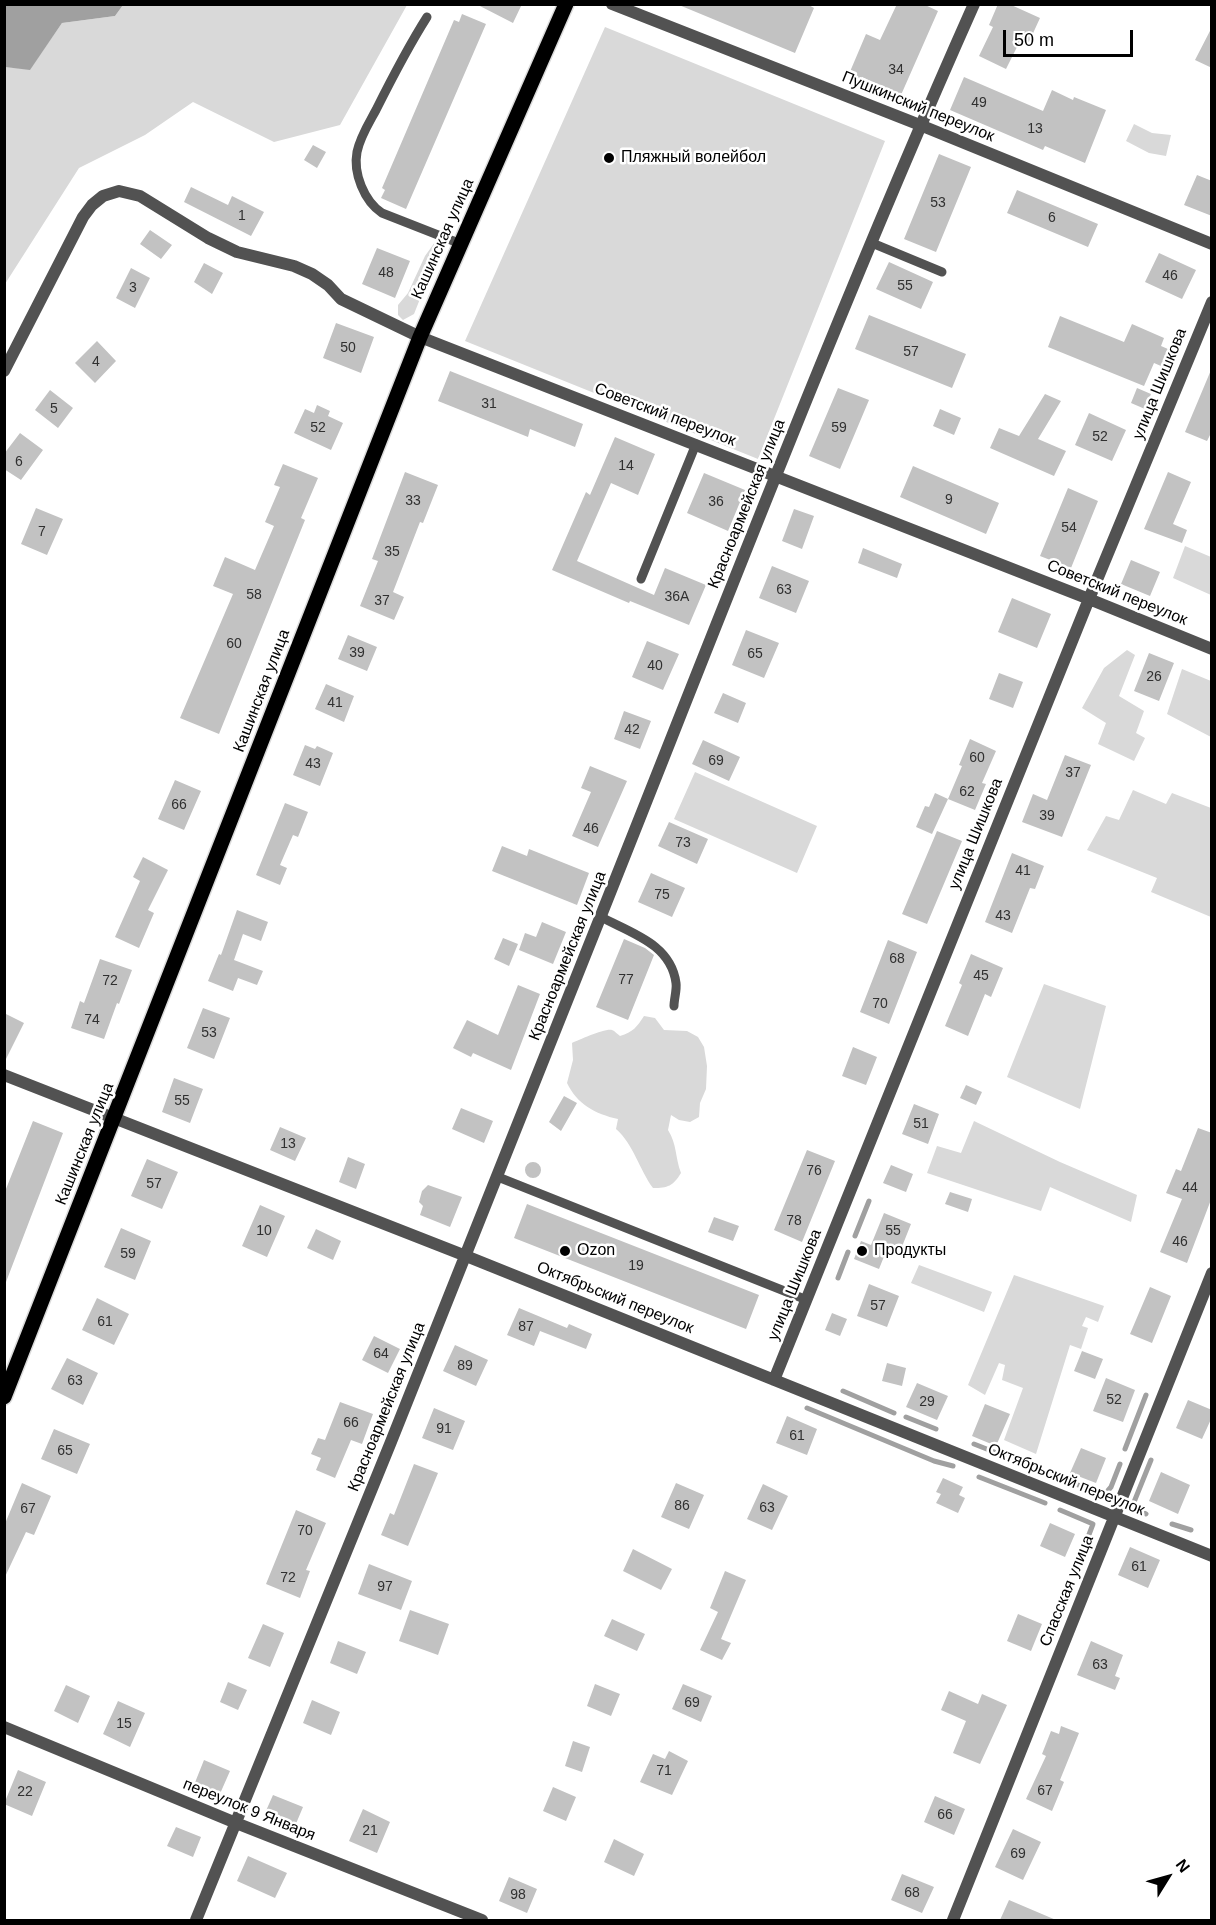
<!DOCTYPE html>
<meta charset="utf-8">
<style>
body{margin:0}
#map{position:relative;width:1216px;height:1925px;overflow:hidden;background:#fff;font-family:Helvetica,sans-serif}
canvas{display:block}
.frame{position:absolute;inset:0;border:6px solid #000;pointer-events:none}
.north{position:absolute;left:1138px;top:1847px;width:60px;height:60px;-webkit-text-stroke:4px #fff;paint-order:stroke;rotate:53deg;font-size:16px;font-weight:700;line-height:24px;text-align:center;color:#000}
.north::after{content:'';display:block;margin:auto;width:21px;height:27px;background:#000;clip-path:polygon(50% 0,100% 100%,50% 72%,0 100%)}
.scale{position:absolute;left:1003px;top:30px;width:130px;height:27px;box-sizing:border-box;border:3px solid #000;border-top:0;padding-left:8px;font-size:18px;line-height:21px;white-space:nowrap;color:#000;-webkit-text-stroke:4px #fff;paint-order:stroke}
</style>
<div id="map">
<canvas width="1216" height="1925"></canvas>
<div class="frame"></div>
<div class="north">N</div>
<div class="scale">50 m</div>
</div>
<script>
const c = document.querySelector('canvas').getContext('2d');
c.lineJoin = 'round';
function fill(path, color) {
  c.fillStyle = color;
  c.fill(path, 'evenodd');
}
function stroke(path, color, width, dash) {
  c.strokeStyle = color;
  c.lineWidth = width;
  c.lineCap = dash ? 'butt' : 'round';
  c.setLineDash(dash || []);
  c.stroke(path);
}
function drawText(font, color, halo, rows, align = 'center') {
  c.font = font + ' Helvetica,sans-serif';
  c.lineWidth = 5;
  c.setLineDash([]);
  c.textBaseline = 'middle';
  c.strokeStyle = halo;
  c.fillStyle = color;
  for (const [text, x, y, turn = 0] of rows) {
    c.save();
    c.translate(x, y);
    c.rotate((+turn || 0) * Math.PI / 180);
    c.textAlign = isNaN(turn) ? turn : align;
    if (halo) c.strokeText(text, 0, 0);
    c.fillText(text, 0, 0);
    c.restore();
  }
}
const green = new Path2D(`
 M123,5H407L340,125L274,142L193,102L145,135L79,168L5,284V67L30,69L62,23L115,16Z
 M605,27L885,141L758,459L465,341Z
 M1134,124L1152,133L1171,135L1166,156L1149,153L1126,141Z
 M435,242L437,248V256L414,314L403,320L398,315V305L408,293L425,256Z
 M1185,546L1211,557V595L1173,578Z
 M1127,650L1135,655L1119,696L1144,711L1136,733L1145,738L1134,761L1098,744L1106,723L1082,708L1104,668Z
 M1182,669L1211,681V737L1167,714Z
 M695,772L817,826L797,873L674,819Z
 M1133,790L1166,804L1172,793L1211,808V917L1151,892L1157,878L1087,850L1106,816L1119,820Z
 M1044,984L1106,1006L1080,1109L1007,1077Z
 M644,1016L655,1018L664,1030L687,1031L698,1037L704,1047L707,1066L706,1089L700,1103L699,1117L690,1122L679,1120L671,1115L668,1130C677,1144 675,1157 681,1173C673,1186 668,1188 653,1188C639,1169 634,1145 616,1129L618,1119C595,1114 577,1104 567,1083L573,1060L572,1043C579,1040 605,1028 612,1030C615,1031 617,1034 620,1036C633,1032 637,1027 644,1016Z
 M974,1121L1060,1162L1137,1195L1131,1222L1050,1187L1041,1211L927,1173L937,1146L961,1153Z
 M919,1265L992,1292L984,1312L911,1283Z
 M1014,1275L1104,1306L1098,1322L1086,1317L1082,1326L1088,1328L1081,1349L1070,1345L1036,1454L1004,1440L1023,1388L1002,1380L1005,1365L999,1363L985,1395L968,1385Z`);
const water = new Path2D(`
 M4,5L5,4L123,5L115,16L62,23L30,70L5,67Z`);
const stream = new Path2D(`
 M855,1236L869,1201
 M838,1278L848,1252
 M843,1391L894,1413
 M807,1408L934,1461L953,1466
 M906,1417L936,1429
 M974,1444L1055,1476
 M1125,1449L1146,1395
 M979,1477L1045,1503
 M1066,1481L1105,1494L1111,1487L1120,1464
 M1060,1510L1093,1524L1079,1561
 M1146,1514L1132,1507L1151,1460
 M1172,1524L1191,1530`);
const building = new Path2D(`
 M476,4H522L513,23Z
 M807,4L814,8L795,53L679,5Z
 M897,4H923L938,11L901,95L862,77L861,79L849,74L866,34L880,40Z
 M998,4H1009L1040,18L1029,42L1021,39L1006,69L979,56L993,27L989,25Z
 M462,14L486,24L406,209L381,198L385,190L382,188L454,20L459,22Z
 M1212,27V68L1195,60Z
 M964,77L1043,111L1052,90L1073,100L1074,97L1106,110L1085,163L1045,146L1043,150L950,110Z
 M313,145L326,152L317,168L304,160Z
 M939,154L971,167L936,252L904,239Z
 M1197,175L1212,181V216L1184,205Z
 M191,187L228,205L232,196L264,212L251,236L184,202Z
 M1017,190L1098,224L1088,247L1007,213Z
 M150,230L172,245L161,259L140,244Z
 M377,248L410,261L395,298L362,284Z
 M1159,253L1196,270L1182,299L1145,282Z
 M889,262L933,282L921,309L876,289Z
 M204,263L223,273L212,294L194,282Z
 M131,268L150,278L135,308L116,298Z
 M869,315L966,354L952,388L855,349Z
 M1060,316L1124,342L1132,324L1164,338L1161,346L1175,352L1168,369L1154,363L1144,386L1048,347Z
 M336,323L374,337L361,373L323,358Z
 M97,341L116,361L95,383L75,363Z
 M1211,370L1212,431L1207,441L1185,432Z
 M450,371L583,424L575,447L530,429L528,437L438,401Z
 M838,388L869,400L840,469L809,456Z
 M1137,388L1151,394L1145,409L1131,403Z
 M50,390L73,408L58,428L35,410Z
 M1045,394L1061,401L1038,439L1066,451L1054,476L990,448L999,428L1019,436Z
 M317,405L330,411L328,416L343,423L331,450L294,433L305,409L314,413Z
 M940,409L961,418L954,435L933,426Z
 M1089,413L1126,430L1112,461L1075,445Z
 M20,433L43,450L21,480L4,469V454Z
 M615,437L655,454L638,495L611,483L577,561L654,595L665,568L706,585L689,625L630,601L629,603L552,570L586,492L590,495Z
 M283,464L318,478L301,518L305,520L219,734L180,718L233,594L213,586L225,557L255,570L274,526L265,522L280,487L274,485Z
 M913,466L999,503L986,534L900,497Z
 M405,472L438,485L423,523L420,522L393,592L404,597L394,620L360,606L378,561L372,559Z
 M1168,472L1191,482L1173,524L1187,530L1182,543L1144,529Z
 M704,473L745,490L728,531L687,513Z
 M1068,488L1098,501L1071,568L1040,556Z
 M36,508L63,519L47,555L21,544Z
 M794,509L814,516L802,549L782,541Z
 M863,548L902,564L897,578L858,563Z
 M1131,560L1160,572L1150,596L1121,584Z
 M772,566L809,581L796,613L759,598Z
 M1012,598L1051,614L1037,648L998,632Z
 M746,630L779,643L764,678L732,665Z
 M348,635L377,647L367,671L338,659Z
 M647,641L679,654L663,690L632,677Z
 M1149,653L1174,663L1159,701L1134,691Z
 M999,673L1023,682L1013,708L989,699Z
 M326,684L354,696L344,722L315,709Z
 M723,693L746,703L738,723L714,713Z
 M624,711L651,721L640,749L614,739Z
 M970,739L996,751L982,783L986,784L975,810L948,799L962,766L959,765Z
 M703,740L740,757L729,781L692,764Z
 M305,745L315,749L317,746L333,753L320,786L293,775Z
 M1065,755L1091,765L1062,837L1022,822L1033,794L1047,800Z
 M590,766L627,781L598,847L572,836L591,792L581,788Z
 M175,780L201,791L184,830L158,819Z
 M935,793L948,799L932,834L916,827L925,806L929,807Z
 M285,803L308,812L298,837L293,835L280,865L287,868L280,885L256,875Z
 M669,822L708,839L697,864L658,846Z
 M937,831L962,841L927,924L902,914Z
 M502,846L527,856L529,849L589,873L577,905L492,871Z
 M1012,853L1044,866L1035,889L1030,888L1012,933L985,922Z
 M143,857L168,870L148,910L154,913L139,948L115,937L140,881L133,877Z
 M651,873L685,888L672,917L638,902Z
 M237,910L268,922L261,941L243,934L234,960L263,971L257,985L238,978L233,991L208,981L219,954L221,955Z
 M542,922L566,932L553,964L519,950L525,933L536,937Z
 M503,938L518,944L509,966L494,959Z
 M624,939L645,948L654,955L628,1020L596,1007Z
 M888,940L917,952L889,1024L860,1012Z
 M971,954L1003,968L991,997L985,994L968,1036L945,1026L962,985L959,983Z
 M100,959L132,970L119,1004L117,1003L104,1039L71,1028L80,1001L84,1003Z
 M518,985L540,994L511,1070L473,1053L471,1057L453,1048L467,1020L498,1035Z
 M203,1008L230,1018L214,1059L187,1048Z
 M4,1013L24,1023L4,1063Z
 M853,1047L877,1057L866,1085L842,1076Z
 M174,1078L203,1089L190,1123L162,1112Z
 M966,1085L982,1092L976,1105L960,1098Z
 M564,1096L577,1103L561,1131L549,1122Z
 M914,1104L939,1114L928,1144L902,1134Z
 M461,1108L493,1121L484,1143L452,1129Z
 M33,1121L63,1133L6,1282L4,1194Z
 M280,1127L306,1138L295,1161L270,1150Z
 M1198,1128L1212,1133V1197L1187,1263L1160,1252L1182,1199L1166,1193L1176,1169L1181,1171Z
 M807,1150L835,1161L802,1242L774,1230Z
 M348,1157L365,1164L356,1189L339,1182Z
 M147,1159L178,1172L162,1209L131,1196Z
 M525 1170a8 8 0 1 1 16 0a8 8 0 1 1-16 0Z
 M891,1165L913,1174L906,1192L883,1183Z
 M428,1185L462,1197L450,1227L420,1215L423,1206L419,1202L422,1191Z
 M950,1192L972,1199L968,1212L945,1204Z
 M527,1204L759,1295L746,1329L514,1238Z
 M260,1205L285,1216L267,1257L242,1246Z
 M884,1213L911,1224L901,1249L889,1244L879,1269L854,1259L861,1241L871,1245Z
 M714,1217L739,1226L733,1241L708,1232Z
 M121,1228L151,1241L135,1280L104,1267Z
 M316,1229L341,1241L333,1260L307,1248Z
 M869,1284L899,1296L887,1327L857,1316Z
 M1150,1287L1171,1296L1152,1343L1130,1334Z
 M97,1298L129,1314L114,1345L82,1330Z
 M519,1308L567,1328L569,1324L592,1334L586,1349L540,1331L534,1346L507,1335Z
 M832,1313L847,1319L840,1336L825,1330Z
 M374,1336L400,1349L388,1373L362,1360Z
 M455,1345L488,1360L476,1386L443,1371Z
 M1082,1351L1103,1359L1095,1379L1074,1371Z
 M67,1358L98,1373L83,1405L51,1389Z
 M887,1363L906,1368L902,1386L882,1381Z
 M1106,1378L1135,1390L1123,1422L1093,1411Z
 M917,1383L948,1396L937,1420L906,1407Z
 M1188,1400L1212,1410V1417L1202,1439L1176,1428Z
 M340,1402L373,1414L362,1444L351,1440L335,1478L316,1470L321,1458L311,1454L318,1438L325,1440Z
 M985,1404L1010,1414L996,1446L972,1436Z
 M434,1408L465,1421L453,1450L422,1438Z
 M787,1416L817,1429L807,1455L776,1443Z
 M54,1429L90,1444L77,1474L41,1459Z
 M1081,1448L1106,1458L1096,1483L1070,1473Z
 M414,1464L438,1473L408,1546L381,1535L390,1513L394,1515Z
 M1161,1472L1190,1485L1178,1514L1149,1501Z
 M943,1478L963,1487L959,1495L965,1498L958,1513L936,1503L941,1494L936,1492Z
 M22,1483L51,1496L34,1535L26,1532L4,1579V1526Z
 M676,1483L704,1495L689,1529L661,1517Z
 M763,1484L788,1496L772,1530L747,1519Z
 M296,1510L326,1523L306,1570L310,1571L300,1598L266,1584Z
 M1050,1523L1075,1534L1065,1557L1040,1546Z
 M1130,1547L1160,1560L1148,1588L1118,1575Z
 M633,1549L672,1569L661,1590L623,1571Z
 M369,1564L412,1581L401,1610L358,1594Z
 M725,1571L746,1580L721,1639L731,1643L722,1660L700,1650L718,1612L710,1608Z
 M410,1610L449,1624L438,1655L399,1641Z
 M1018,1614L1042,1624L1031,1651L1007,1641Z
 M612,1619L645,1634L637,1651L604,1636Z
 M263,1624L284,1633L270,1667L248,1658Z
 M338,1641L366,1652L357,1674L330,1663Z
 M1091,1641L1123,1655L1115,1676L1120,1678L1115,1690L1077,1675Z
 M228,1682L247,1690L238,1710L220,1702Z
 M595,1684L620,1694L611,1716L587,1706Z
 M683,1684L712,1696L701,1722L672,1709Z
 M66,1685L90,1696L78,1723L54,1711Z
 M949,1691L978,1704L982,1694L1007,1705L980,1764L953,1753L966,1721L941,1710Z
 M312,1700L340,1712L331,1735L303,1723Z
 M118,1701L145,1713L130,1747L103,1734Z
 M1061,1726L1079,1733L1060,1780L1064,1782L1052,1811L1026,1799L1046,1756L1042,1754L1051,1731L1059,1734Z
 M573,1741L590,1747L582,1772L565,1766Z
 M669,1751L688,1761L672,1795L640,1782L653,1754L665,1759Z
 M204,1760L230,1771L219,1796L194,1785Z
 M18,1770L46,1782L32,1816L4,1804Z
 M553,1787L576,1797L566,1821L543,1811Z
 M273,1795L303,1807L295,1826L265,1813Z
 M935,1796L965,1809L954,1835L924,1822Z
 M363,1809L390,1822L377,1853L349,1841Z
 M176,1827L201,1837L193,1857L167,1846Z
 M1013,1829L1041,1842L1023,1880L995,1867Z
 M614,1839L644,1854L634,1876L604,1862Z
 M248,1856L287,1873L275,1898L237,1881Z
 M902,1874L934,1887L922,1913L891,1900Z
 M509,1877L537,1889L527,1913L499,1901Z
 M1009,1900L1056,1920H1000Z`);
const lane = new Path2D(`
 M427,17C408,47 392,78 376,110C369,123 360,137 357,152C353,173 364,201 382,213L461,244
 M872,243L942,272
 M641,579L696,444
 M601,917C631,933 671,944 676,983C677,990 674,999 674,1006
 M498,1177L807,1300`);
const street = new Path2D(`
 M612,4L920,125L1212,244
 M4,371L83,217L92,205L103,196L119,191L140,196L208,238L237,252L294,266L312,274L328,285L341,299L420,337L1089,599L1212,649
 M4,1075L466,1256L1212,1556
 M774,1380L1089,599L1212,302
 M4,1727L236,1823L482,1920
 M196,1920C333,1587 468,1253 600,918C722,612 840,305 974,4
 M953,1920L1212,1273`);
const primary = new Path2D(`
 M4,1397L420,337L566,4`);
const markers = [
 [609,158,6,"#000"],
 [565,1251,6,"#000"],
 [862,1251,6,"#000"]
];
const numberNames = [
 ["34",896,70],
 ["49",979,103],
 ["13",1035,129],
 ["53",938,203],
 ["1",242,216],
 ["6",1052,218],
 ["48",386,273],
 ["46",1170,276],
 ["55",905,286],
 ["3",133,288],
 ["50",348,348],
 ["57",911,352],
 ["4",96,362],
 ["31",489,404],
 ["5",54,409],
 ["52",318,428],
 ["59",839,428],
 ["52",1100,437],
 ["6",19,462],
 ["14",626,466],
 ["9",949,500],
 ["33",413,501],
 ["36",716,502],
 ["54",1069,528],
 ["7",42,532],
 ["35",392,552],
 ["63",784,590],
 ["58",254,595],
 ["36А",677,597],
 ["37",382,601],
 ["60",234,644],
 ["39",357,653],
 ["65",755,654],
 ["40",655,666],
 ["26",1154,677],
 ["41",335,703],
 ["42",632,730],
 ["60",977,758],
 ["69",716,761],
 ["43",313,764],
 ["37",1073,773],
 ["62",967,792],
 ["66",179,805],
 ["39",1047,816],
 ["46",591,829],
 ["73",683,843],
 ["41",1023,871],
 ["75",662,895],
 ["43",1003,916],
 ["68",897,959],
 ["45",981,976],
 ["77",626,980],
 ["72",110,981],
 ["70",880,1004],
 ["74",92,1020],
 ["53",209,1033],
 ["55",182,1101],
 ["51",921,1124],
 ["13",288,1144],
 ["76",814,1171],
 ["57",154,1184],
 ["44",1190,1188],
 ["78",794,1221],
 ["10",264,1231],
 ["55",893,1231],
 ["46",1180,1242],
 ["59",128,1254],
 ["19",636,1266],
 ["57",878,1306],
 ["61",105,1322],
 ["87",526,1327],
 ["64",381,1354],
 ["89",465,1366],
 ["63",75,1381],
 ["52",1114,1400],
 ["29",927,1402],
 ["66",351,1423],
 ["91",444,1429],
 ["61",797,1436],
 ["65",65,1451],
 ["86",682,1506],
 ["63",767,1508],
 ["67",28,1509],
 ["70",305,1531],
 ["61",1139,1567],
 ["72",288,1578],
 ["97",385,1587],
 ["63",1100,1665],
 ["69",692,1703],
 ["15",124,1724],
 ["71",664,1771],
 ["67",1045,1791],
 ["22",25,1792],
 ["66",945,1815],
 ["21",370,1831],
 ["69",1018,1854],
 ["68",912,1893],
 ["98",518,1895]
];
const streetNames = [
 ["Пушкинский переулок",918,107,22],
 ["Кашинская улица",443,239,-66],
 ["улица Шишкова",1160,384,-68],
 ["Советский переулок",665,415,21],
 ["Красноармейская улица",747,504,-68],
 ["Советский переулок",1117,593,22],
 ["Кашинская улица",262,691,-69],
 ["улица Шишкова",976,834,-68],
 ["Красноармейская улица",568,956,-68],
 ["Кашинская улица",85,1144,-68],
 ["улица Шишкова",795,1285,-68],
 ["Октябрьский переулок",615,1298,22],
 ["Красноармейская улица",387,1407,-68],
 ["Октябрьский переулок",1066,1480,22],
 ["Спасская улица",1067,1591,-68],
 ["переулок 9 Января",249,1810,22]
];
const poiNames = [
 ["Пляжный волейбол",621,158],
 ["Ozon",577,1251],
 ["Продукты",874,1251]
];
fill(green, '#d9d9d9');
fill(water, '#a0a0a0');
stroke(stream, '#a0a0a0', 5);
fill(building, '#c2c2c2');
stroke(primary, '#dbdbdb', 18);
stroke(lane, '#525252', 9);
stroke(street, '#525252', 12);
stroke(primary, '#000', 15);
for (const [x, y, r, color] of markers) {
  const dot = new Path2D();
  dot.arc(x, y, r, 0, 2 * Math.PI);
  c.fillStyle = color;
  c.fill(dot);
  stroke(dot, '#fff', 2);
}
drawText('14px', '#303030', null, numberNames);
drawText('16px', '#000', '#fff', streetNames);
drawText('16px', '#000', '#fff', poiNames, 'left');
</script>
